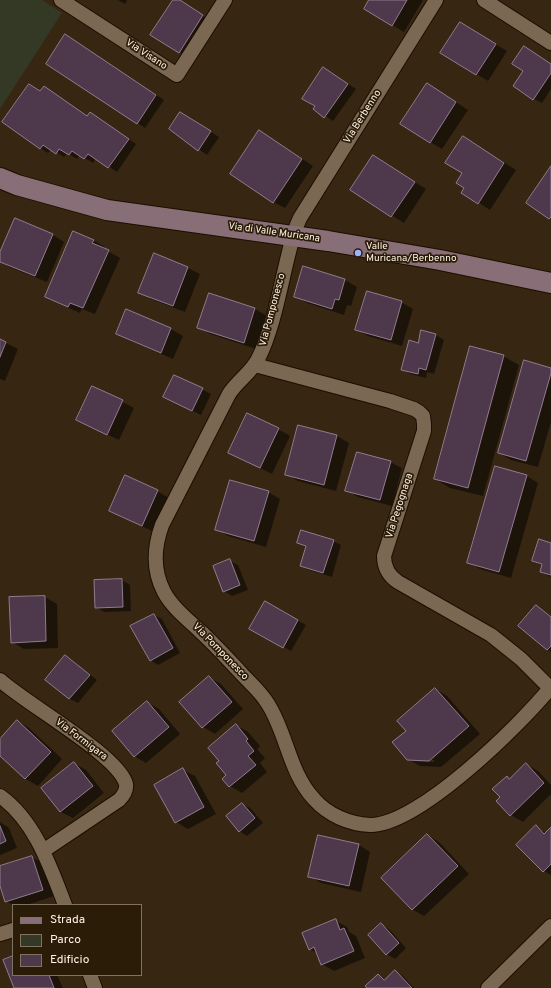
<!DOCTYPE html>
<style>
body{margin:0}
#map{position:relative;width:551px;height:988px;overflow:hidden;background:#362612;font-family:Overpass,sans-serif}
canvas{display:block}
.legend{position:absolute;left:12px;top:904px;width:130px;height:72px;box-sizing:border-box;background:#2b1c08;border:1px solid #7f7261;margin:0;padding:5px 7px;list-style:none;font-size:12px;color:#fef3e7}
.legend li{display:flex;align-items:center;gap:8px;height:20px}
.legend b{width:20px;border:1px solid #7f7261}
</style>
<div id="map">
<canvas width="551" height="988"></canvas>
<ul class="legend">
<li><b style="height:5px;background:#886e76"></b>Strada</li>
<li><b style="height:11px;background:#343925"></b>Parco</li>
<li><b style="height:11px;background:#4d394b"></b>Edificio</li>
</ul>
</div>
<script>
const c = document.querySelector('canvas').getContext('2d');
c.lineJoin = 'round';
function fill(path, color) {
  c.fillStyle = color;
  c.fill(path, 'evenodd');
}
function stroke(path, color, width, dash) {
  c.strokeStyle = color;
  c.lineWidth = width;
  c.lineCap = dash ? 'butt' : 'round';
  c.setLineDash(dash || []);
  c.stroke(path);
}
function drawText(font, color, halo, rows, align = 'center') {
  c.font = font + ' Overpass,sans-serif';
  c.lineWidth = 3.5;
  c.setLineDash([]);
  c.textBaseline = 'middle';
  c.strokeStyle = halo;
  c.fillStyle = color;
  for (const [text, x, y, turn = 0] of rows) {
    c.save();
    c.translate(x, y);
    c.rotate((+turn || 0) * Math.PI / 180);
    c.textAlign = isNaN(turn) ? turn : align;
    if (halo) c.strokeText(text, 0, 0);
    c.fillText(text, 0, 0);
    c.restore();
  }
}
const green = new Path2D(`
 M0,0H42L62,13L0,109Z`);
const shadow = new Path2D(`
 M118,0H127L125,4Z
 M174,0H178L214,23L191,59L180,52Z
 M370,0H423L404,32L392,25Z
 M472,30L507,51L488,81L442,53Z
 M74,40L164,100L145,128L47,64Z
 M551,64V89L542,103L534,99L524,71Z
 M331,73L356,89L333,121L314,108Z
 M37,90L88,117L98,118L136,144L117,172L96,158L93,163L80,155L77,159L67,153L64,157L51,149L48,153L40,148Z
 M439,91L468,110L442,149L430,142Z
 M189,118L219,137L207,155L170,128Z
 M271,138L313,166L285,208L273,202Z
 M475,144L516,170L490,210L479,203L466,188L463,173Z
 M373,156L426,189L404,223L351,190Z
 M53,235L64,242L47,282L9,267L0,261V254Z
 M93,240L105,247L104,249L120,258L95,314L82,309L80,313L58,303L46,297Z
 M188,268L200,274L185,312L151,299L140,292Z
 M304,268L345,280L357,287L351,306L347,305L344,315L307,303L295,296Z
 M209,294L255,309L267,316L256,349L210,334L198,327Z
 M401,302L413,309L402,346L368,336L357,330Z
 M127,311L171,329L183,336L173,359L129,340L117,333Z
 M422,331L436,335L444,340L434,374L427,372L426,378L410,374L402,369L418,344Z
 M0,340L18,349L5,381L0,379Z
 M503,356L519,365L483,496L450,488L435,479Z
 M551,369V422L538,467L511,460L499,453Z
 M175,376L211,394L201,415L173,401Z
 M93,387L134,408L119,440L77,420Z
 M299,426L337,436L349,443L336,491L298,481L286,474Z
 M278,429L290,436L272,474L229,452Z
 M390,462L402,468L392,506L358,497L347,490Z
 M527,476L538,483L511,578L480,569L468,562Z
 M157,491L169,498L154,532L110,511Z
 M268,492L280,499L266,547L228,536L216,529Z
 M333,541L341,545L332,577L309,570L301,566L306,547L298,543Z
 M551,544V577L541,572L543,566L534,561Z
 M230,561L238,565L248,590L232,596L224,591Z
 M122,580L130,585L131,611L104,612L96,607L95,581Z
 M45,597L57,604L58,648L24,649L12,642Z
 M265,602L306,625L291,651L251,629Z
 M536,606L551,616V652L519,626Z
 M154,615L162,619L180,653L158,665L150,660Z
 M65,656L73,661L97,680L78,703L70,699L46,679Z
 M209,677L221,684L243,709L215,734L203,727Z
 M436,689L447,696L480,734L441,767L420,766L408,759L407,731ZM413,759L434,760V762L413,761Z
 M147,702L159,709L180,734L146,763L134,756Z
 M18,721L29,728L62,759L38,786L26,779L0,755V740Z
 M236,725L248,732L260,746L257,749L265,758L260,763L267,772L242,793L230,786L224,779L228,776L221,761Z
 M74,763L86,770L104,793L73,818L61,812L42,788Z
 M526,764L538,771L551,785V794L523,822L511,815L501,797L507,777L510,779Z
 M183,770L195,776L216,814L188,829L176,822Z
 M242,804L250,808L263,823L247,836L239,831Z
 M0,822L9,828L17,848L0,855Z
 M536,827L546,833L551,828V875L544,871Z
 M427,835L439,842L469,874L424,916L413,910L382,878Z
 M359,845L370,852L361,892L321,883L310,876Z
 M32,857L44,864L54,896L27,905H13L6,901L0,882V867Z
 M336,921L347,927L349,932L356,936L365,958L334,971L322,964L318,954L310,949Z
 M381,924L389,929L406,948L395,959L387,954Z
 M13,957V975H57L63,988H15L4,961Z
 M395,971L403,976L414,988H369L378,975L386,980Z`);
const building = new Path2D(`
 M173,0H180L203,15L179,53L150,35Z
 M369,0H407L392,26L364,9Z
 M460,22L496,44L476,75L440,53Z
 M65,34L156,95L137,124L46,64Z
 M524,46L551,64V73L533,100L513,86L523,71L512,64Z
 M323,67L348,84L324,118L313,109L315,106L302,99Z
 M427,83L456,102L430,143L400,124Z
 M29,84L40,91L44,86L87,116L90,112L129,139L108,168L88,154L84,159L72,151L69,155L59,149L56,154L43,145L40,149L2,122Z
 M180,112L211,131L198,151L169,129Z
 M259,130L302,159L273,203L230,174Z
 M463,136L504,163L478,204L461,193L464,188L456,183L462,173L445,163Z
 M373,155L415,182L391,217L350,190Z
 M551,166V217L549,219L526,203Z
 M15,218L53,234L35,276L0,262V252Z
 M73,231L94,240L92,243L109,250L83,308L70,303L68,307L45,297Z
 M154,253L188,267L173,306L138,293Z
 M303,266L345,279L339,300L335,299L332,309L294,297Z
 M367,291L402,301L391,340L355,330Z
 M209,293L255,308L244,343L197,328Z
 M126,309L171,328L161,353L116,334Z
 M421,330L436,334L426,370L419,368L418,374L401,370L409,340L418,343Z
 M0,339L6,342L0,357Z
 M470,346L504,355L468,488L434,479Z
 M524,360L551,368V373L526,461L498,453Z
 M174,375L203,388L192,411L163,397Z
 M92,386L123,400L107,435L76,420Z
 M247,413L279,428L260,468L228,453Z
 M298,425L337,435L324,485L285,475Z
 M357,452L391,461L380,500L345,491Z
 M495,466L527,475L499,572L467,563Z
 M125,475L158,490L142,526L109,511Z
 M230,480L269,491L254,541L215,530Z
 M301,530L334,540L323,573L300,566L306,546L297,543Z
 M539,539L551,543V575L540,572L542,564L532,561Z
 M230,559L240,585L223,592L213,566Z
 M122,579L123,607L95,608L94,580Z
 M45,596L46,641L11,643L9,597Z
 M265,601L298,620L283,648L249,629Z
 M536,605L551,617V646L547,650L518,626Z
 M154,614L173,648L150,661L130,626Z
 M65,655L90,675L69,699L45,680Z
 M209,676L232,702L202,728L179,702Z
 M435,688L469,726L429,761L407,760L392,742L406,731L397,721Z
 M147,701L169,727L134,757L112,731Z
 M17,720L51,752L25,779L0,756V739Z
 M236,724L248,739L246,741L254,751L248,756L256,765L229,787L222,779L226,775L216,763L219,761L208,748Z
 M74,762L93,786L60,812L41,788Z
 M526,763L544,783L510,816L496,801L500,797L492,789L507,776L509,779Z
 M183,768L204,807L175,823L154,785Z
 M242,803L255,818L239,832L226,816Z
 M536,825L544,834L551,827V864L543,872L516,845Z
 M0,826L6,841L0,844Z
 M427,834L458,866L412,910L381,878Z
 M318,835L359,844L349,886L308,877Z
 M32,856L43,890L5,902L0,886V866Z
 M336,919L340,930L344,928L354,951L321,965L314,947L309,950L302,933Z
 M381,923L399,943L386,955L368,935Z
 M13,956V975H49L54,988H14L3,960Z
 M395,970L412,988H367L365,986L378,974L384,980Z`);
const street = new Path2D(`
 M61,0L177,75L225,0
 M436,0L300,218C294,230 291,243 288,256C280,288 273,330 258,359C251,373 237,381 229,394L162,525C154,547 153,571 164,592C172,607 187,619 200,631C214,644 228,659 241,673C250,683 261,692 268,704C287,734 289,772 314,799C328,815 349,824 370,825C418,826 521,724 551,687
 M484,0L551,43
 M255,365L390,401L414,409L419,412L423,416L424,424V431L384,556C384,568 389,576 398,582L491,635L521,659L550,688
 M0,680C26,704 118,755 126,784C127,791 123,796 119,800L43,851
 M0,796C35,821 50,866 65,905
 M0,934L13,930
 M90,975L95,988
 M488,988L551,926`);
const secondary = new Path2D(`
 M0,178L17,185L107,210L328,241L440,260L551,283`);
const markers = [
 [358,253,4,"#9db4fd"]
];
const streetNames = [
 ["Via Visano",146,55,33],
 ["Via Berbenno",363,117,-58],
 ["Via di Valle Muricana",274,233,8],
 ["Via Pomponesco",273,310,-75],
 ["Via Pegognaga",400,506,-72],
 ["Via Pomponesco",220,652,46],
 ["Via Formigara",81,740,37]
];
const poiNames = [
 ["Valle",366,247],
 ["Muricana/Berbenno",366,259]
];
fill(green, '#343925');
fill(shadow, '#0007');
fill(building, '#4d394b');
stroke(building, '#917b90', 1);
stroke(street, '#1d0e00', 16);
stroke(secondary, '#1d0e00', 22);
stroke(street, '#7a6852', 14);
stroke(secondary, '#886e76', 20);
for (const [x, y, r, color] of markers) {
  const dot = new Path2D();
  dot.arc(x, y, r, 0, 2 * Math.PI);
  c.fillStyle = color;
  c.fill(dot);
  stroke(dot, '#2b1c08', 1.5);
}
drawText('10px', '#fef3e7', '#2b1c08', streetNames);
drawText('10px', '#fef3e7', '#2b1c08', poiNames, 'left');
</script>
